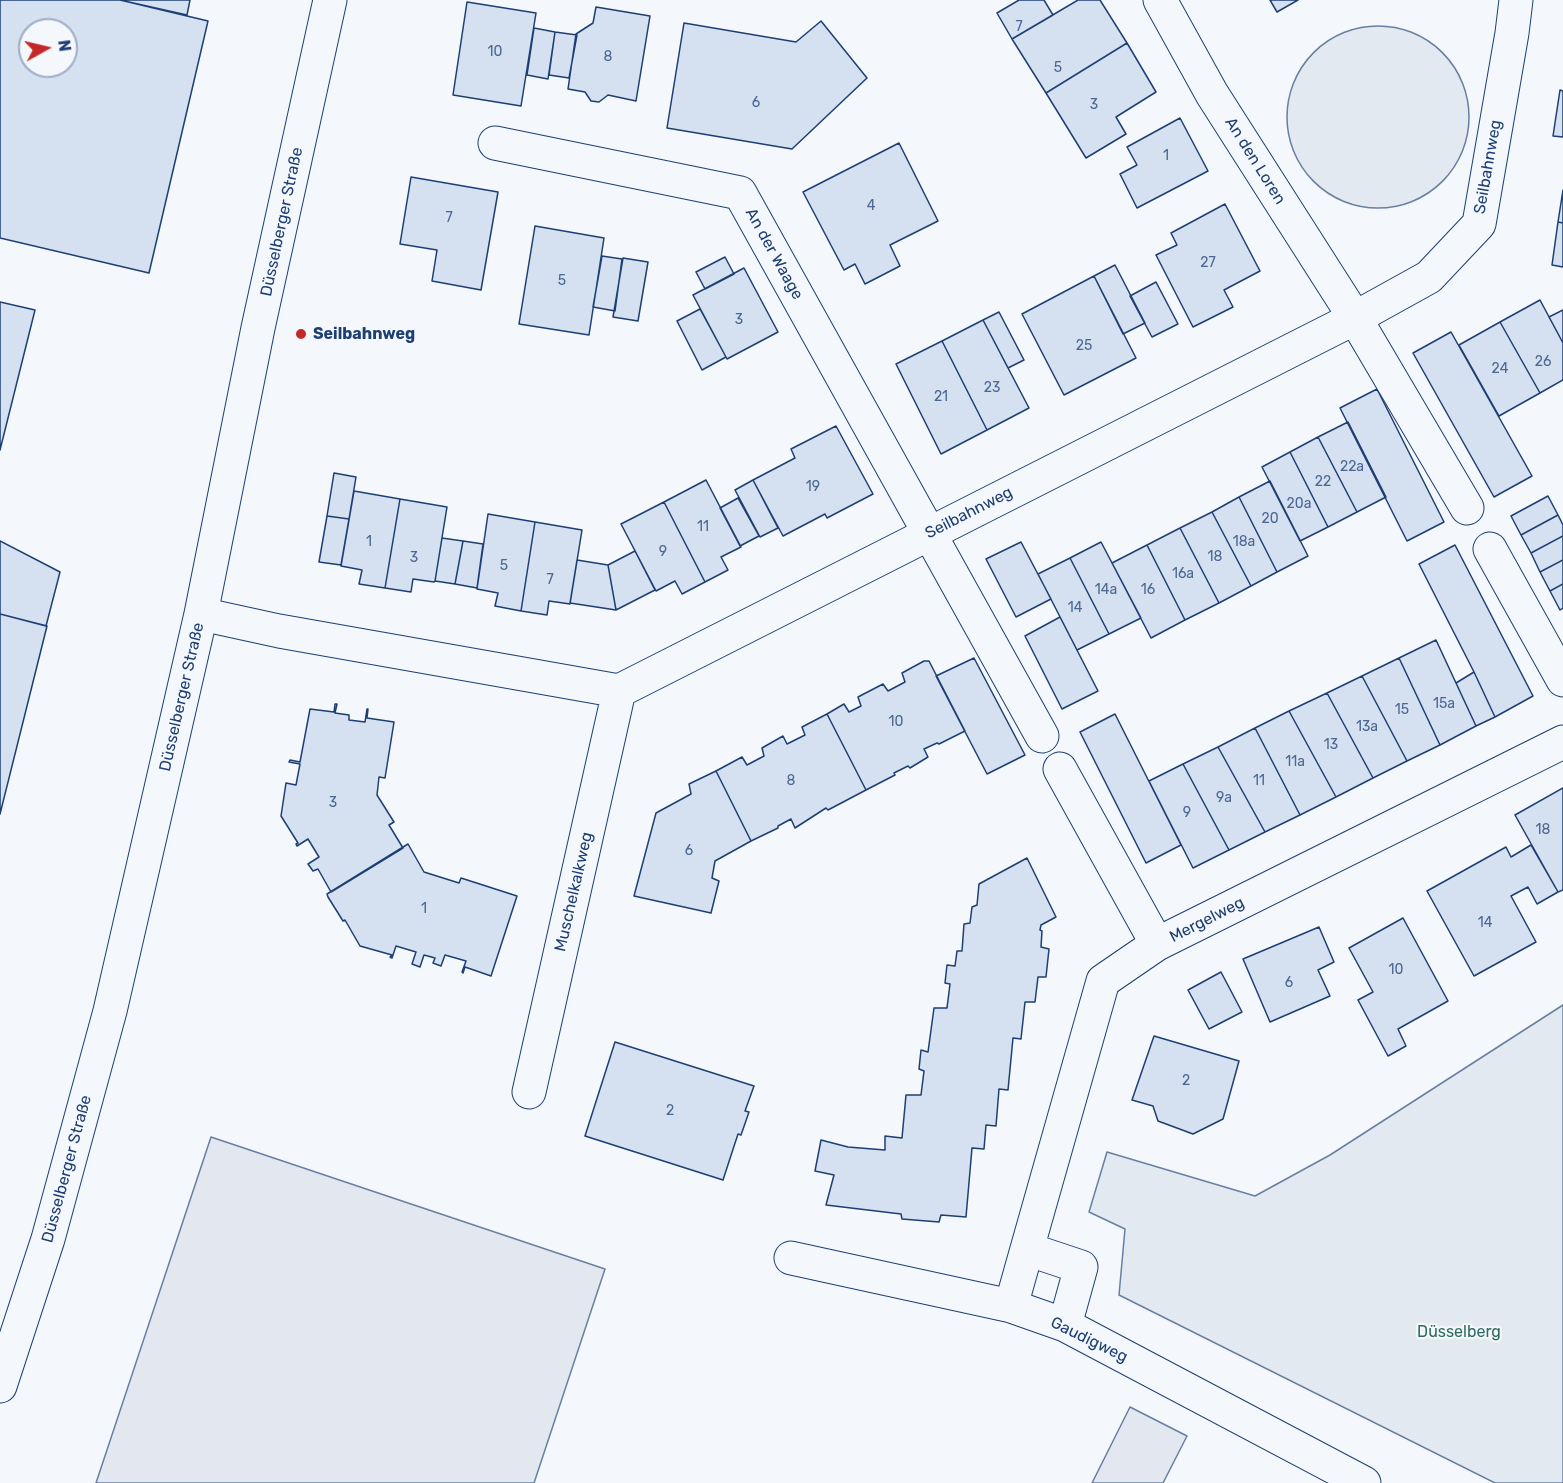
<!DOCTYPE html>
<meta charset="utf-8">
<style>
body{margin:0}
#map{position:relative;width:1563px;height:1483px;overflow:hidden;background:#f4f7fb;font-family:Rubik,sans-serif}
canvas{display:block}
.north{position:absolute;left:18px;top:18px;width:60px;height:60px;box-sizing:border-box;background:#f4f7fb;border:2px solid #9eadc5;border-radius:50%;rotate:82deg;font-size:16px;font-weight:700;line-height:24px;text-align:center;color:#1d3f73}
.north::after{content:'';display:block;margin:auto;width:21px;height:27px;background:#c62828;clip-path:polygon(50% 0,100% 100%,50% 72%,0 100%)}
</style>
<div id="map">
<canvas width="1563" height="1483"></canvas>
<div class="north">N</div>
</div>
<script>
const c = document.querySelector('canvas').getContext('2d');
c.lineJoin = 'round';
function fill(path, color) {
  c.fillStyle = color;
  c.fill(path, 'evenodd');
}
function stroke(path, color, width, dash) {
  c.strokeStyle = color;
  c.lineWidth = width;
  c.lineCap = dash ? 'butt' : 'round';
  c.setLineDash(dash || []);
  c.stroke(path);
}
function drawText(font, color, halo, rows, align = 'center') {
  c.font = font + ' Rubik,sans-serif';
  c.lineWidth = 4.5;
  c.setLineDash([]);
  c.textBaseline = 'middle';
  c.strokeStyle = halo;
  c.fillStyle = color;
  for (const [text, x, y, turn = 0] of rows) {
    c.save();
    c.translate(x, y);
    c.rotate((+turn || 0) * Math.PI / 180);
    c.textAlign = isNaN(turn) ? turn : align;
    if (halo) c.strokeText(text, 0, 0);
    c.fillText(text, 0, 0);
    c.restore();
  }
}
const green = new Path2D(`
 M1287 117a91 91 0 1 1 182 0a91 91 0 1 1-182 0Z
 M1563,1005V1483H1495L1119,1295L1125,1229L1089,1212L1107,1152L1255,1196L1330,1155Z`);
const parking = new Path2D(`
 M211,1137L605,1269L534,1483H96Z
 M1130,1407L1187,1436L1163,1483H1092Z`);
const building = new Path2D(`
 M0,0H120L208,21L149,273L0,238ZM30,30H66V66H30Z
 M120,0H190L187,15Z
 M1019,0H1044L1053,15L1012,39L997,13Z
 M1078,0H1100L1127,43L1046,93L1012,39Z
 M1270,0H1298L1277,12Z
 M467,2L536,13L521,106L453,95Z
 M596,7L650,16L636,101L608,95L599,102L591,101L585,92L568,89L576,34L593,23Z
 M821,21L867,78L792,149L667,128L684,23L796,42Z
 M534,28L555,32L548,79L527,75Z
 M555,32L577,35L569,78L549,75Z
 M1127,43L1156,92L1116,117L1126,134L1086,158L1046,93Z
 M1560,90L1563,91V137L1553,136Z
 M1180,118L1208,171L1137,208L1120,174L1137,165L1127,147Z
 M899,143L938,221L890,245L900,266L865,284L855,264L844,270L803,192Z
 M411,177L498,192L481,290L432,281L437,250L400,244Z
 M1563,190V223L1558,222Z
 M1225,204L1260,271L1224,290L1233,307L1193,327L1156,255L1177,245L1171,233Z
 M1558,222L1563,223V267L1552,265Z
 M535,226L604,238L589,335L519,324Z
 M602,256L622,259L615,311L593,307Z
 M725,257L734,274L705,289L696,272Z
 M623,258L648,262L638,321L613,317Z
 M1115,265L1145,323L1123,334L1094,276Z
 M744,268L778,332L727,359L693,295Z
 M1094,276L1136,358L1064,395L1022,314Z
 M1156,282L1178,324L1152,337L1130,296Z
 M1540,300L1563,343V380L1540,393L1500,322Z
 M0,302L35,310L0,450Z
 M700,309L726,357L702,370L677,321Z
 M1563,310V343L1549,317Z
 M999,312L1024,360L1008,368L983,320Z
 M983,320L1029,408L987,430L942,341Z
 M1500,322L1540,393L1499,416L1459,345Z
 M1451,332L1532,476L1494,497L1413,353Z
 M942,341L987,430L941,454L896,364Z
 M1377,389L1444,522L1407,541L1340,408Z
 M1348,422L1386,497L1357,512L1318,437Z
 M836,426L873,494L827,518L825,514L783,536L753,480L795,458L791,449Z
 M1318,437L1357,512L1328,527L1290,452Z
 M1290,452L1328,527L1300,541L1262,467Z
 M334,473L356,477L349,519L327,516Z
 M706,480L741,547L721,557L728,570L705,582L664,502Z
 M753,480L778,528L760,537L735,490Z
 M1270,481L1308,556L1277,572L1239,497Z
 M354,491L400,499L385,588L359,584L362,570L341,566Z
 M1548,496L1558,515L1521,535L1511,516Z
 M1239,497L1277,572L1251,586L1212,512Z
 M738,498L759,536L740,546L720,508Z
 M400,499L447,507L435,581L434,582L413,579L411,592L385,588Z
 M664,502L705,582L682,594L675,581L656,591L621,524Z
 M1212,512L1251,586L1219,603L1180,528Z
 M488,514L535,522L521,611L495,606L498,593L477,589Z
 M1558,515L1563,525V536L1531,553L1521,535Z
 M327,516L349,519L341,565L319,562Z
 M535,522L582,530L570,604L549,601L547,615L521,611Z
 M1180,528L1219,603L1185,620L1147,545Z
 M1563,536V560L1540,572L1531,553Z
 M442,538L463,541L455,584L435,581Z
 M0,541L60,572L46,626L0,614Z
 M463,541L483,544L477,588L455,584Z
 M1021,542L1051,599L1016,617L986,559Z
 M1101,542L1141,618L1109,634L1070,558Z
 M1147,545L1185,620L1151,638L1112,563Z
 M1455,545L1533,696L1495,717L1474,672L1419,564Z
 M635,551L655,590L616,610L608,565Z
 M1070,558L1109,634L1077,650L1038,574Z
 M577,560L608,565L616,610L570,603Z
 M1563,560V584L1550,591L1540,572Z
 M1563,584V608L1560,610L1550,591Z
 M0,614L47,626L0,814Z
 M1060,617L1098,691L1062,709L1025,636Z
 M1436,640L1476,726L1440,745L1399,658Z
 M974,658L1025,755L987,774L936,676Z
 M1399,658L1440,745L1407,761L1362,676Z
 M924,661H929L965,731L939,744L937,743L924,749L928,757L910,768L908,766L894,773L895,775L866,790L827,714L844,704L849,712L861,706L858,697L883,684L888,691L905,682L902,673Z
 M1474,672L1495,717L1476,726L1456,683Z
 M1362,676L1407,761L1373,778L1327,693Z
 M1327,693L1373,778L1336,797L1289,711Z
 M335,704H337L335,713L349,715V720L365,722L367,709H368L367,718L394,722L385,778L379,777L377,795L394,822L389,825L403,848L331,892L318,869L313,871L308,864L319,857L308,839L297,846L296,844L298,843L281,816L286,783L296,785L300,764L289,762L290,760L300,762L310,709L334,712Z
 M1289,711L1336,797L1300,815L1255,728Z
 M827,714L866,790L828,810L826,808L795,828L791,819L778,826V828L751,841L716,771L742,757L747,765L764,756L762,748L783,736L787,744L805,735L802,727Z
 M1115,714L1181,845L1146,863L1080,732Z
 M1255,728L1300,815L1265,832L1218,747Z
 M1218,747L1265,832L1229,850L1183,764Z
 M1183,764L1229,850L1193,868L1149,781Z
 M716,771L751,841L715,861L712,878L719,881L711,913L634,896L656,813L691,794L689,784Z
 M1563,788V890L1558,892L1515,815Z
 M408,844L424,872L459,883L461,878L517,896L491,976L465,967L463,973L462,972L466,961L445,955L441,966L433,963L435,958L424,955L420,967L412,964L416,952L396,946L392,958L390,957L392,955L360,946L345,920L343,921L328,897L327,894Z
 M1531,845L1558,892L1537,904L1528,887L1511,896L1536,942L1474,976L1427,891L1506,847L1511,857Z
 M1027,858L1056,917L1041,925L1040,930L1042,931L1041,947L1049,949L1046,977H1038L1035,1002H1025L1021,1039L1013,1038L1008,1090L999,1089L996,1126L986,1125L984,1149L972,1148L966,1217L941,1215L939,1222L902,1219L901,1214L826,1205L834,1175L815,1171L821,1140L848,1147L885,1150V1136L902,1138L906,1095H921L924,1071L919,1069L921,1050L928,1052L934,1008H947L950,984L945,983L947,965L955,966L957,951H962L964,924L970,923L972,907L977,905L979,884Z
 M1403,918L1448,1001L1398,1029L1406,1046L1388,1056L1358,1000L1373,992L1349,948Z
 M1319,927L1334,962L1318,970L1330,996L1270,1022L1243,959Z
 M1221,972L1242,1012L1209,1029L1188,990Z
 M1154,1036L1239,1061L1223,1119L1193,1134L1158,1121L1153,1106L1132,1100Z
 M615,1042L754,1086L745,1111L749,1112L741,1135L738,1134L723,1180L585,1136Z`);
const minor = new Path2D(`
 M1160,0L1212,94L1355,318L1467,508
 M495,143L740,193L1042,736
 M1490,549L1563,680
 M201,614L279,631L619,691L1355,318L1429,277L1479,224L1512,33L1516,0
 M1060,769L1157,944
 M529,1092L619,691
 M791,1258L1011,1306L1065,1325L1364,1483
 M1011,1306L1027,1249
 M1065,1325L1081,1267L1027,1249L1103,981L1157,944L1563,742
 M0,1386L48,1239L110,1011L201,614L258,328L330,0`);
const markers = [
 [301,334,6,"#c62828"]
];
const numberNames = [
 ["7",1019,27],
 ["10",495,52],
 ["8",608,57],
 ["5",1058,68],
 ["6",756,103],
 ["3",1094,105],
 ["1",1166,156],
 ["4",871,206],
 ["7",449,218],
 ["27",1208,263],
 ["5",562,281],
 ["3",739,320],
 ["25",1084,346],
 ["26",1543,362],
 ["24",1500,369],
 ["23",992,388],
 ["21",941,397],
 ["22a",1352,467],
 ["22",1323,482],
 ["19",813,487],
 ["20a",1299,504],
 ["20",1270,519],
 ["11",703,527],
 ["1",369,542],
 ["18a",1244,542],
 ["9",663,552],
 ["18",1215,557],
 ["3",414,558],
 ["5",504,566],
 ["16a",1183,574],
 ["7",550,580],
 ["14a",1106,590],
 ["16",1148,590],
 ["14",1075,608],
 ["15a",1444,704],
 ["15",1402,710],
 ["10",896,722],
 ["13a",1367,727],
 ["13",1331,745],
 ["11a",1295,762],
 ["8",791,781],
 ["11",1259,781],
 ["9a",1224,798],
 ["3",333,803],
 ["9",1187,813],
 ["18",1543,830],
 ["6",689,851],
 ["1",424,909],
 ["14",1485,923],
 ["10",1396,970],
 ["6",1289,983],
 ["2",1186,1081],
 ["2",670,1111]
];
const streetNames = [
 ["An den Loren",1255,161,58],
 ["Seilbahnweg",1488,167,-80],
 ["Düsselberger Straße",282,222,-78],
 ["An der Waage",774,254,61],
 ["Seilbahnweg",969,513,-27],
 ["Düsselberger Straße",182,697,-77],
 ["Muschelkalkweg",574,892,-77],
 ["Mergelweg",1207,920,-27],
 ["Düsselberger Straße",67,1169,-75],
 ["Gaudigweg",1089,1340,26]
];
const poiNames = [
 ["Seilbahnweg",313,334]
];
const parkNames = [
 ["Düsselberg",1459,1332]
];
fill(green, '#e3e9f0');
stroke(green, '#687fa3', 1.5);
fill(parking, '#e3e8f0');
stroke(parking, '#687fa3', 1.5);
fill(building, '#d5e0f0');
stroke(building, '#1d3f73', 1.5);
stroke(minor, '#1d3f73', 35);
stroke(minor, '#f4f7fb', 33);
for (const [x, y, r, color] of markers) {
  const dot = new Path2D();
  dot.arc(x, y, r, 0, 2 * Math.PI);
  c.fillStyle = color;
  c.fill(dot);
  stroke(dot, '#f4f7fb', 2);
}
drawText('14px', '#4b6792', null, numberNames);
drawText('16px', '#1d3f73', '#f4f7fb', streetNames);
drawText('bold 16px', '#1d3f73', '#f4f7fb', poiNames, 'left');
drawText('16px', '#2c6c60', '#f4f7fb', parkNames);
</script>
